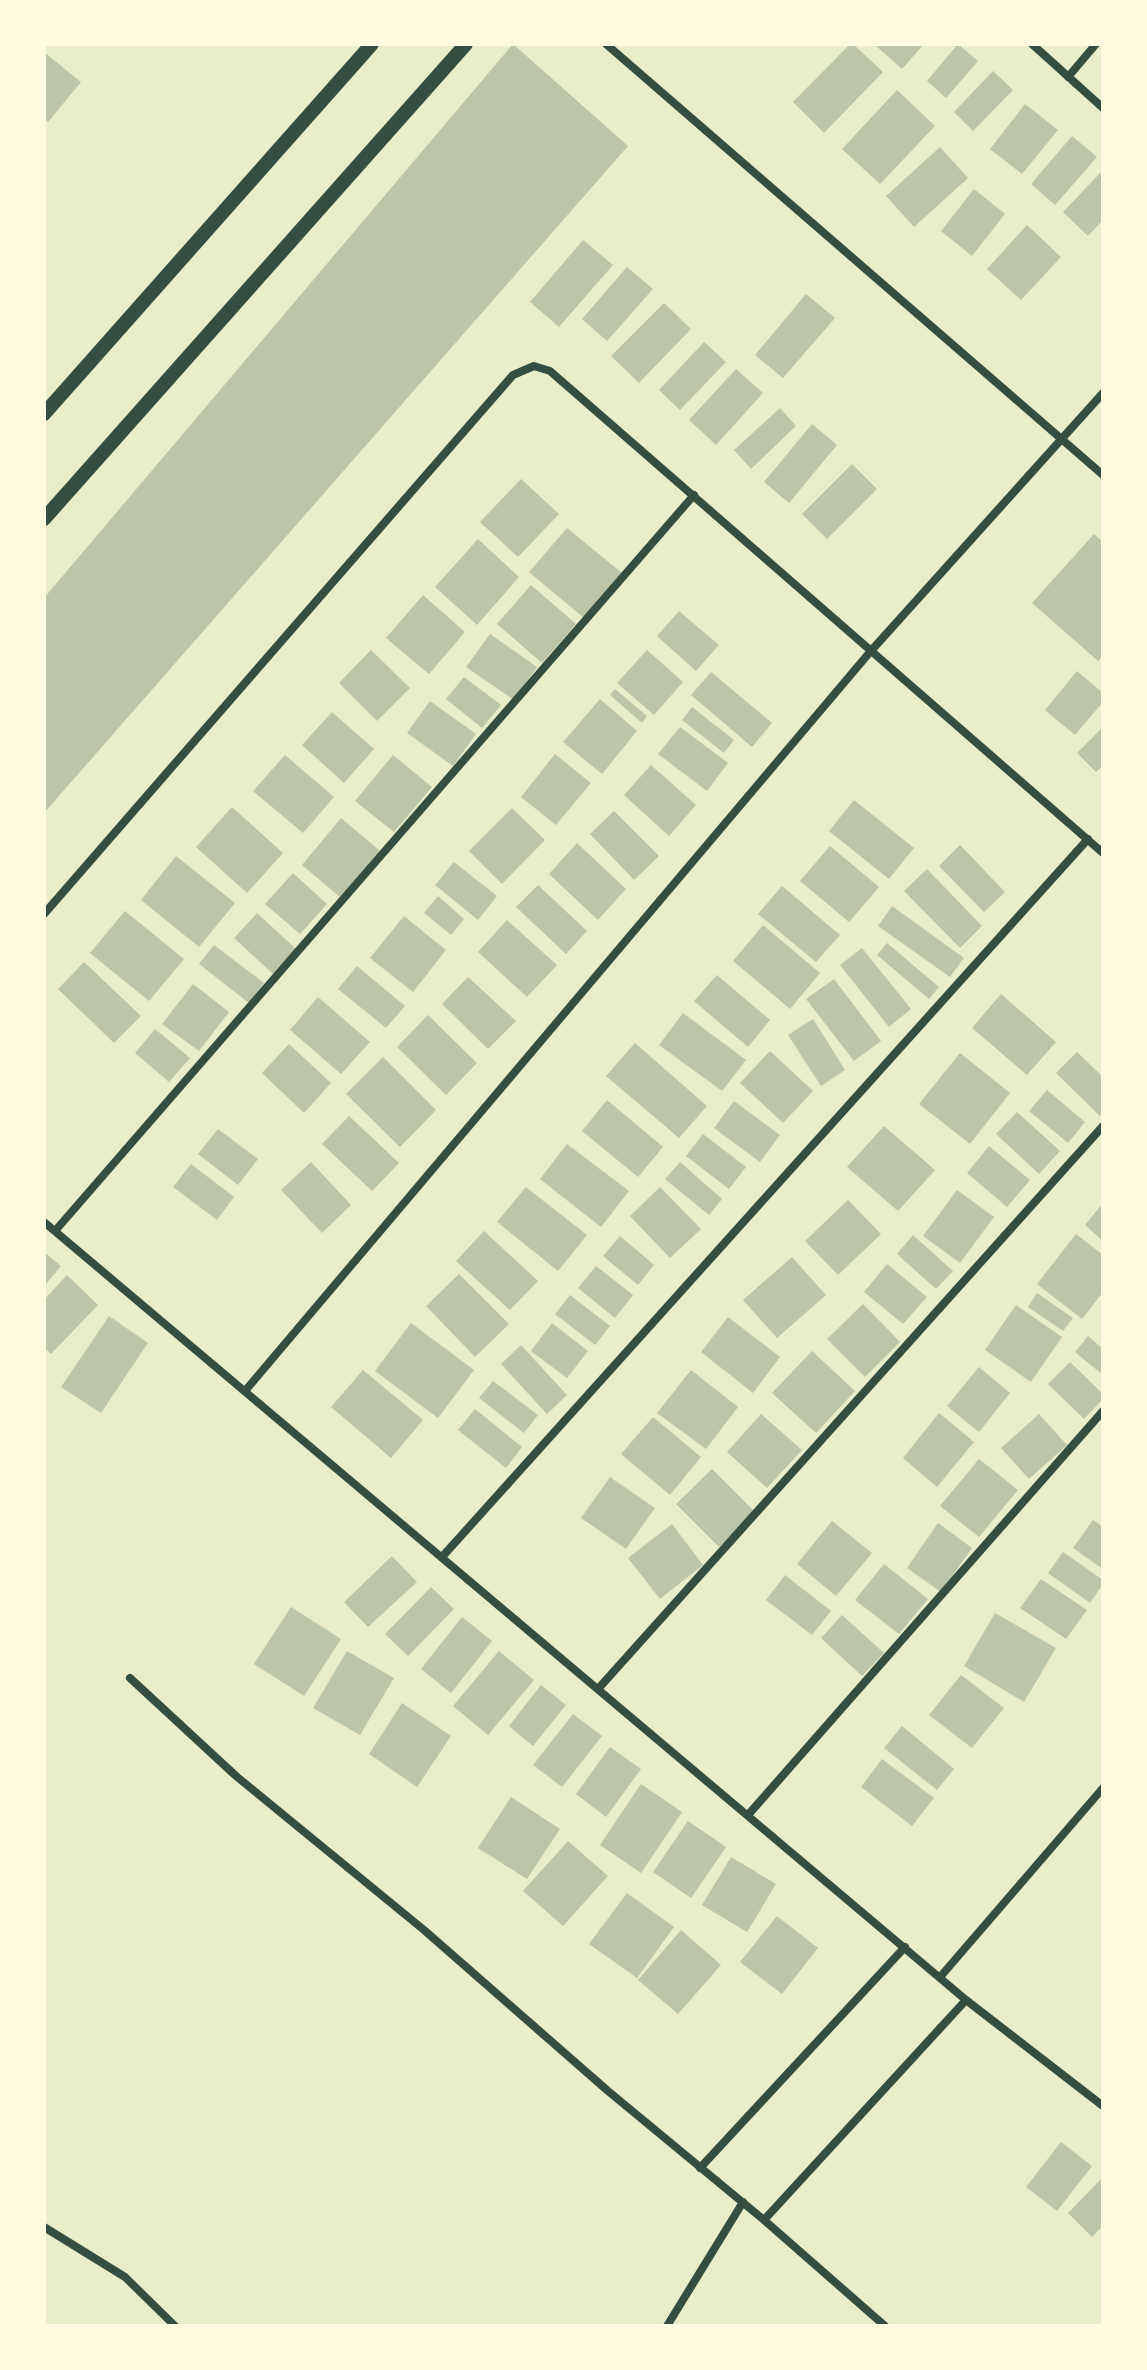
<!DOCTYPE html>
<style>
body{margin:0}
#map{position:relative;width:1147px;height:2370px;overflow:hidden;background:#e9edc9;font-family:"Space Grotesk",sans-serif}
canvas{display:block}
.frame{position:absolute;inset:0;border:46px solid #fefae0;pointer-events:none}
</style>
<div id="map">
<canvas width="1147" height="2370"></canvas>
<div class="frame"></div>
</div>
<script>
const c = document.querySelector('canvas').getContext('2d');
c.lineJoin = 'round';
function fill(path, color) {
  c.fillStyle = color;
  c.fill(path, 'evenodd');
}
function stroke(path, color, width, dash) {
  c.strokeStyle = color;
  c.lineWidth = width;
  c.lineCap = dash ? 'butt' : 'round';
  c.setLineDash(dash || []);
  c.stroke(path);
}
const building = new Path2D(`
 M513,44L628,146L44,813V598Z
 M850,44H853L883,72L824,133L793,102Z
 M874,44H924L902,69Z
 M958,44L978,61L946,98L927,81Z
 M44,52L81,82L48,122L44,118Z
 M993,71L1013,90L973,131L954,112Z
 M897,90L935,126L880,184L842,149Z
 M1025,104L1058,130L1022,174L990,149Z
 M1072,136L1097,157L1055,205L1031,184Z
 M940,147L968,178L914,227L886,196Z
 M1103,170V220L1088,236L1063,212Z
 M974,189L1005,214L972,256L941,231Z
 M1027,225L1061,257L1021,300L987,269Z
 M583,240L613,265L559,327L530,302Z
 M627,267L653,289L607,341L582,319Z
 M806,294L835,318L783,378L755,355Z
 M664,303L691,329L639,383L611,356Z
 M704,342L726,362L680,410L659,390Z
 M736,369L763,393L716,445L689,420Z
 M780,408L796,426L751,469L734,450Z
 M812,424L837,445L789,503L764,482Z
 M852,464L877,489L827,539L802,514Z
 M521,479L559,514L518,557L480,522Z
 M567,528L622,573L584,618L529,572Z
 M1094,534L1103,542V656L1098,661L1032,603Z
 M478,539L519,577L477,625L435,587Z
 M531,585L576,624L542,663L497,624Z
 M423,595L465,632L429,674L386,638Z
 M679,611L719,645L696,671L657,636Z
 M490,634L537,667L514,700L466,667Z
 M371,650L410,688L377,721L339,683Z
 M647,650L683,682L654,715L617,683Z
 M1077,671L1103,693V702L1075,735L1045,710Z
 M711,672L772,723L752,747L691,695Z
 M464,677L501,705L482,728L446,699Z
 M615,689L647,716L642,723L610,695Z
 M600,699L637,731L602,774L563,742Z
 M430,701L476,734L453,766L407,733Z
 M692,707L734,740L724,753L682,720Z
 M332,712L374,749L344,783L302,745Z
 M680,727L728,763L707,791L658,754Z
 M1103,727V766L1096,772L1077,753Z
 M555,754L591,783L556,825L521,797Z
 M285,755L334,797L303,833L253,791Z
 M393,755L432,787L394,832L355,801Z
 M651,765L696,805L669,836L624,795Z
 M854,800L914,848L889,879L829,831Z
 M232,807L283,853L247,893L196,847Z
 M512,808L545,840L502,884L469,851Z
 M614,811L659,856L634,880L590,834Z
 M341,818L380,851L340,897L302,865Z
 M577,843L626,889L598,920L549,874Z
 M960,845L1005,892L984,912L939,866Z
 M830,846L879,887L849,922L800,881Z
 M176,856L235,903L199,947L141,900Z
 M454,862L497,896L478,920L435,885Z
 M927,869L982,926L960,948L904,891Z
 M293,873L327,904L300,934L265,904Z
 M538,885L587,931L566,954L516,907Z
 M782,886L840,935L816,962L758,914Z
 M438,896L464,919L451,935L424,913Z
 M892,906L964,958L950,977L878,926Z
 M125,911L184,959L149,1001L90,953Z
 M257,913L296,949L273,974L234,938Z
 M404,916L446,950L413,992L370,958Z
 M507,920L557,965L527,997L478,952Z
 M763,925L820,973L790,1009L733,961Z
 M887,943L939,987L929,999L877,955Z
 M214,945L264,983L249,1003L199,964Z
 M862,948L911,1009L889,1027L840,965Z
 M84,962L141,1016L114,1043L58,989Z
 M357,966L405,1006L386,1028L338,989Z
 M717,975L770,1020L748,1047L694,1001Z
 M468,977L516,1021L488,1049L442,1004Z
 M834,979L881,1041L854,1061L806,999Z
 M193,984L229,1012L199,1051L162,1024Z
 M1001,994L1056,1042L1027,1075L972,1028Z
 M318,997L370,1042L341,1074L290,1030Z
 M683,1013L746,1060L722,1091L659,1045Z
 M428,1015L477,1063L446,1095L397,1047Z
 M813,1019L845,1070L821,1086L788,1035Z
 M155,1029L190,1058L169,1082L135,1053Z
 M635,1043L707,1106L679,1138L606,1076Z
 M289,1044L331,1083L304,1113L262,1073Z
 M770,1051L813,1091L783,1123L740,1083Z
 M1077,1052L1103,1077V1113L1100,1116L1056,1073Z
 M960,1053L1010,1093L970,1144L919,1104Z
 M383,1057L436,1110L400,1147L346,1094Z
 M1047,1090L1085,1122L1068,1143L1029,1111Z
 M607,1100L663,1147L638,1177L582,1131Z
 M734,1101L780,1135L760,1162L714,1128Z
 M1017,1112L1060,1151L1039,1174L996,1134Z
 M349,1116L399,1163L372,1191L322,1144Z
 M884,1126L935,1170L898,1211L847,1167Z
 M218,1129L258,1159L238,1185L198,1154Z
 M703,1134L746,1167L729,1189L686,1156Z
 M567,1144L629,1191L601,1227L540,1179Z
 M989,1146L1030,1180L1007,1207L967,1173Z
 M311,1162L351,1205L322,1233L281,1190Z
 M680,1162L722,1199L709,1215L665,1179Z
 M191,1164L234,1197L217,1220L173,1187Z
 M526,1187L587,1235L558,1271L497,1222Z
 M660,1187L701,1229L670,1258L630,1216Z
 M957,1190L994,1217L960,1263L923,1236Z
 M848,1200L881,1234L838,1275L805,1241Z
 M1103,1203V1241L1085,1225Z
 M484,1231L538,1281L510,1310L456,1261Z
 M1076,1234L1103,1255V1292L1082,1319L1037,1284Z
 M913,1235L953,1271L936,1289L897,1254Z
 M620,1236L654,1265L638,1285L603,1256Z
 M44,1252L61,1266L44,1286Z
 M792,1257L826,1295L777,1338L743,1300Z
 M887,1264L927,1297L903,1324L864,1292Z
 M596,1266L633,1295L615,1318L578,1288Z
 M459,1274L509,1324L475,1357L426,1306Z
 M67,1275L98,1305L51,1354L44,1347V1300Z
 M1037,1293L1073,1318L1063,1331L1028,1307Z
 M570,1295L610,1326L595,1345L555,1314Z
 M863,1304L900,1342L865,1377L827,1339Z
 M1016,1305L1062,1337L1031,1382L985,1350Z
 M109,1316L148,1343L101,1413L61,1387Z
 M728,1317L780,1357L753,1393L701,1352Z
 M411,1323L474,1370L438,1418L375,1371Z
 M552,1323L588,1351L567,1378L531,1351Z
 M1088,1336L1103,1349V1375L1075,1352Z
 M521,1345L567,1395L547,1414L501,1364Z
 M812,1351L855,1391L816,1433L772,1393Z
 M1070,1362L1103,1394V1399L1084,1419L1048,1384Z
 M979,1367L1010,1393L979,1432L947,1406Z
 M363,1370L423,1420L391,1458L331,1407Z
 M691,1370L738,1407L706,1449L657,1413Z
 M493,1381L538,1415L524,1433L479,1398Z
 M475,1409L522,1447L506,1468L458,1430Z
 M939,1413L974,1442L937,1487L903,1458Z
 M761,1414L802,1450L767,1488L727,1452Z
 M1039,1414L1067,1445L1029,1479L1001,1448Z
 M653,1417L701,1457L670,1495L621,1454Z
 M979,1459L1018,1490L979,1537L940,1506Z
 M712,1469L755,1512L719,1547L676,1504Z
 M610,1477L655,1508L626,1549L581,1518Z
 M1093,1520L1103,1527V1569L1073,1548Z
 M832,1521L872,1553L836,1596L797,1564Z
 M938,1523L972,1548L941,1592L907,1568Z
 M672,1524L703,1565L660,1599L628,1558Z
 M1063,1552L1103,1580V1584L1090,1603L1048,1573Z
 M392,1556L417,1582L368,1627L344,1602Z
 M884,1564L928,1599L899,1634L855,1600Z
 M785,1575L831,1611L812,1635L766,1600Z
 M1041,1579L1087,1610L1066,1639L1020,1608Z
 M431,1587L454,1609L408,1656L385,1634Z
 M291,1607L341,1639L304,1696L254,1664Z
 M995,1613L1056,1648L1024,1702L964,1666Z
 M842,1615L884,1653L862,1676L821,1638Z
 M462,1617L492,1641L451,1693L421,1669Z
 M347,1651L394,1678L360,1735L313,1708Z
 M499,1651L534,1680L488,1735L453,1706Z
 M961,1675L1004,1708L972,1748L929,1715Z
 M541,1685L566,1705L533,1746L509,1726Z
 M402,1703L451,1736L417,1787L369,1754Z
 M573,1714L602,1736L562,1787L533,1765Z
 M902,1726L954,1769L937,1790L884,1748Z
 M610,1747L641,1769L606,1817L576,1794Z
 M882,1759L934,1798L912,1826L861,1787Z
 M641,1784L682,1812L641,1873L600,1845Z
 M511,1797L560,1829L527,1879L478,1848Z
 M688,1821L726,1847L691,1898L653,1872Z
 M568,1841L608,1876L563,1926L523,1891Z
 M731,1857L776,1884L747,1932L702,1905Z
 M627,1893L674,1927L637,1978L589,1944Z
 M777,1916L818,1948L782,1994L740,1962Z
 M681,1930L721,1965L678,2014L638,1980Z
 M1061,2142L1092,2166L1057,2211L1026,2187Z
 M1103,2177V2226L1092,2237L1068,2213Z`);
const minor = new Path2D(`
 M606,44L1103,475
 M1032,44L1103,108
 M1068,77L1096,44
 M44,914L513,375L534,366L550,371L1103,853
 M44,1222L966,2000L1103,2106
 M55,1231L694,495
 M245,1391L870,652L1103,393
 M442,1557L1088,839
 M130,1678L236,1776L424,1930L608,2091L764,2220L885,2326
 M598,1689L1103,1126
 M748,1815L1103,1411
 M941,1976L1103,1788
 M700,2168L905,1947
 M764,2220L966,2000
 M44,2227L125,2277L175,2326
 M667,2326L743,2202`);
const tertiary = new Path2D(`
 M44,414L372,44
 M44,519L466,44`);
fill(building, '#bcc5a7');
stroke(minor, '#344e41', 8);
stroke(tertiary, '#344e41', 14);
</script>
